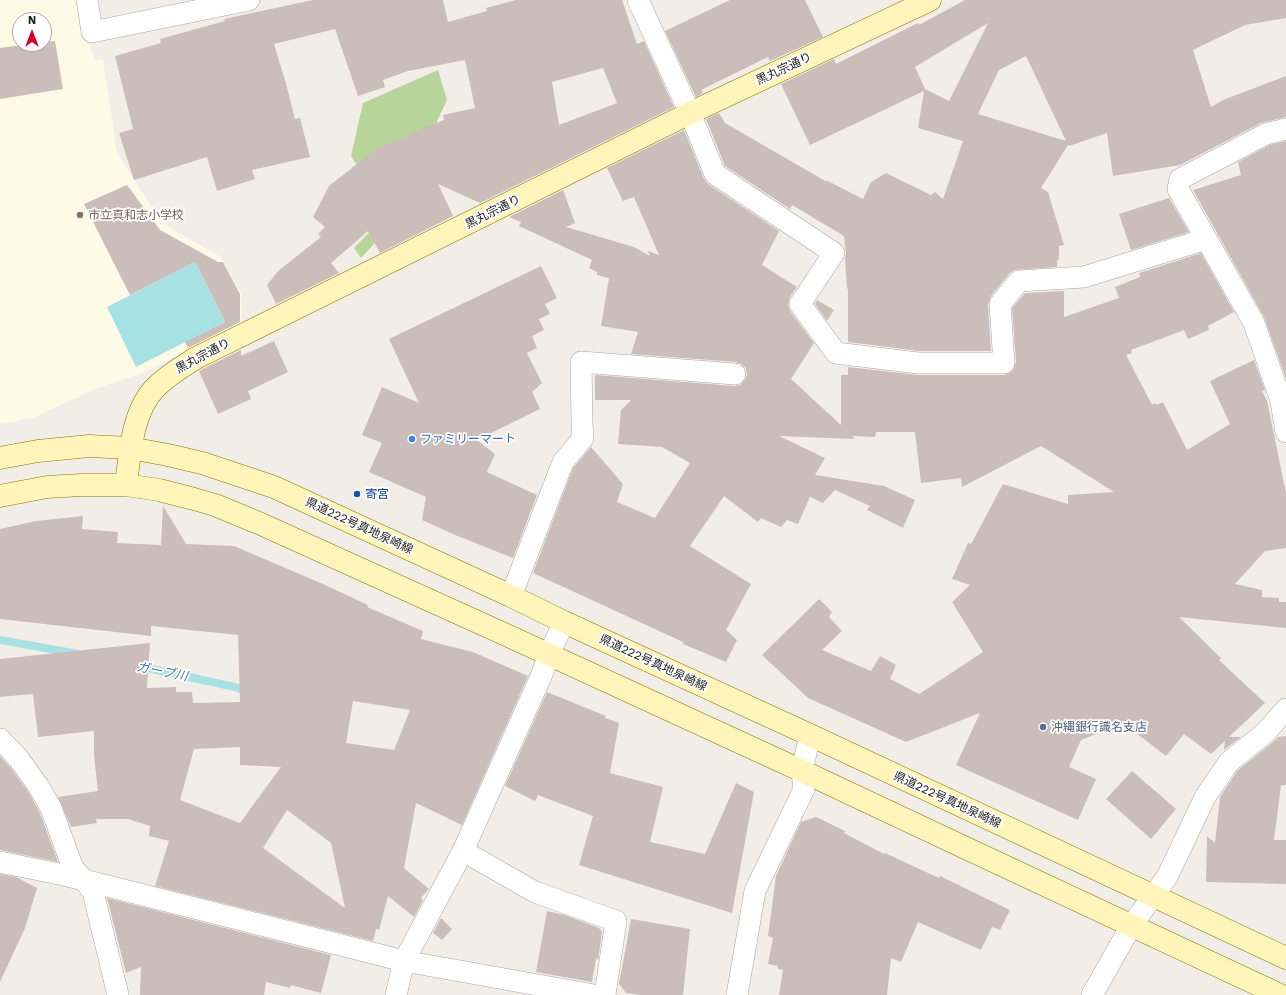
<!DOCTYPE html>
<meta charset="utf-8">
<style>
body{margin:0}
#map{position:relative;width:1286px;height:995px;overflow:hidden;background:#f3ede8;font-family:"Work Sans",sans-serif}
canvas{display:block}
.north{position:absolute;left:12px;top:12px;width:40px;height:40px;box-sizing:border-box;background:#fff;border:1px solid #a7a7a7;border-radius:50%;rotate:0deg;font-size:11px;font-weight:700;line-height:16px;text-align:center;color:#222}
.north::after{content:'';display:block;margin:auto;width:14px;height:18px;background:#d40029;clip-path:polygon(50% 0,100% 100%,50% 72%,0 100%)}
</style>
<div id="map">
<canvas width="1286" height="995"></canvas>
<div class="north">N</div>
</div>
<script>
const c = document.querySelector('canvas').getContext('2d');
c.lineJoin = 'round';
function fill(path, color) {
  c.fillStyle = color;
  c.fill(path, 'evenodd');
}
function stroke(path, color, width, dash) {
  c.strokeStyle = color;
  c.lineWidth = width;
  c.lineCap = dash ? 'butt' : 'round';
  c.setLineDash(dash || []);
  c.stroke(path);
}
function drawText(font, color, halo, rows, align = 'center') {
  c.font = font + ' "Work Sans","Noto Sans JP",sans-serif';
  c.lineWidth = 3.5;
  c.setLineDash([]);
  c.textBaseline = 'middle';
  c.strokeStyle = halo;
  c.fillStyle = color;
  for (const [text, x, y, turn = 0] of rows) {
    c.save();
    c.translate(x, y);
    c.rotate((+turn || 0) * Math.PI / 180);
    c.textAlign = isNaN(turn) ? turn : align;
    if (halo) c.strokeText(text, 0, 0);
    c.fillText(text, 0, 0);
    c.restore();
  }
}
const education = new Path2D(`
 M0,0H79L87,41L95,60H103L117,153L148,202L170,228L221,257L241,293L242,322L143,373L97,388L33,418L0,424ZM20,20H44V44H20Z`);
const forest = new Path2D(`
 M438,70L447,100L437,121L444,149L420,194L361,258L354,248L373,228L374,191L351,156L363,103Z`);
const water = new Path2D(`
 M195,262L225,322L136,367L107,307Z`);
const stream = new Path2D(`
 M0,640L78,654
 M138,666L235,687L249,692`);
const building = new Path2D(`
 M313,0H443L448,22L487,11L486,8L516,0H622L637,44L644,41L674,107L480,203L438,184L453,216L380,253L368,231L331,263L339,273L276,304L267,285L278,271L321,237L318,234L325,227L313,217L329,186L377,148L444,120L443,115L475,108L465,60L408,71L383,80L385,87L358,96L335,29L274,44L287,87L295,119L300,118L310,157L252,170L255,179L217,191L207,157L134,180L119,133L133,129L115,56L161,43L160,39L225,21L224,19ZM603,68L617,103L559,125L552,82Z
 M730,0H805L823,37L770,61L768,57L701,90L703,93L696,97L665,31Z
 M965,0H1286V18L1245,25L1193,50L1211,107L1223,100L1286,76V117L1261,123L1180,165L1113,176L1107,133L1069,146L1068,145L1041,188L1048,192L1064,245L1059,246V259L1057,261V267L1014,270L1010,273L991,296L988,305L991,351H919L848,342V287L847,290L845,257L846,253L844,236L792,205L790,209L725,166L706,119L719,113L725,123L827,182L826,180L863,199L871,182L886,173L931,195L935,192L943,199L963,141L918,128L924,91L810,145L781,84L834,59L836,64L918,23L919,25ZM988,23L949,101L925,89L915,67ZM1026,56L1066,141L978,114L999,70Z
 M55,41L63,89L0,99V48L29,44H44V42Z
 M684,130L704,179L708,184L779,231L762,265L797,287L790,297L788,305L790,311L814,343L791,379L841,425V375H848V367L918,375H1004L1010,373L1014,369L1016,362L1012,308L1025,293L1064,291V317L1119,298L1115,287L1140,277L1139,273L1201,253L1234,312L1208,326L1209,330L1188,339L1184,330L1131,350L1132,353L1126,355L1152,405L1155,403L1156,405L1163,402L1187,450L1230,424L1210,381L1254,360L1265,390L1262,391L1267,401L1286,493V548L1265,551L1235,584L1262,590V597L1279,598V602H1286V628L1179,617L1221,658L1219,660L1265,703L1229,737H1241L1224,750L1225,741L1211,754L1184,734L1166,756L1123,723L1081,740L1069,767L1096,779L1078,820L956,765L980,713L906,742L808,698L762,655L819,599L832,612L829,617L842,631L822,650L871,671L880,656L896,665L890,679L919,694L983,652L952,602L970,585L952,579L968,543L971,544L1003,484L1068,504V495L1114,492L1041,446L962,487L961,478L921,483L915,432H876L875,437L852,436L855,439L779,436L825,458L815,475L884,486L915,500L903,528L867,510L870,506L835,490L823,503L810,497L798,524L787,520L781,527L761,518L758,522L724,496L690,546L751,584L726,630L737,640L726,662L683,644V642L533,573L573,468L591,447L623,484L617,502L655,518L690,463L662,447L618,444L621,410L631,400H595V375L734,386L740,385L745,380L747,375L746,368L741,364L736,362L631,354L638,332L601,326L609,278L597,275V272L589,268L592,260L519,226L521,222L509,217L563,190L575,223L566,227L634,247L650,256L648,251L659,255L634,197L623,201L607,168Z
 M1286,141V379L1264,317L1193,190L1241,175L1238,162L1270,145Z
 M127,185L160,230L218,262H223L240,294V322L188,348L185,342L225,322L195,262L130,295L84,204Z
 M1169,198L1189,232L1131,250L1119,214Z
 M541,266L557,298L545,304L550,314L539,319L544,330L532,336L537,348L527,353L542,383L532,392L540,409L477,440L495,454L487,472L537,495L513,558L455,535L422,520L426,497L369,472L382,443L362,435L382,387L419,403L389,339Z
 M817,300L834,310L827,321L815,304Z
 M274,341L288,372L248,391L251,399L218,414L199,371L241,350V356Z
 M163,506L186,544L234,546L323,584L368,605L367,607L423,631L421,639L473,652L528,676L462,825L416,803L404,868L429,889L421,898L423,900L414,917L388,896L379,930L376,929L373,941L155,886L169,841L149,836L150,826L128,819H96L97,823L71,827L58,797L98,791L94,755V731L38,737L33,694L0,697V659L150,643L147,688L176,687V692H192L193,703L240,702L238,635L151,626V636L0,619V529L36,521L83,516L82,529L118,532L117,543L161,545ZM353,701L410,710L394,750L346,743ZM240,747V765L281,767L240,823L180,800L194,749ZM287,810L331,843L345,908L263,848Z
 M547,692L606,716L605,718L619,723L610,773L663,787L650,842L705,854L736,783L754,792L732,913L579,865L593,816L538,795L535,801L505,786Z
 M1286,736V785H1281L1274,840H1286V884L1206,882L1207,836L1215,843L1220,797L1238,770L1273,742L1278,737Z
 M0,756L10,767L29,793L40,813L58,862L0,850Z
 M1132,771L1176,809L1151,839L1106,799Z
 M816,817L845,831L844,833L884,854L885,853L939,878L940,876L1010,910L1000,930L992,927L981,950L918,922L901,962L891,958L887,995H779L783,970L778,969V966L768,964L773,938L768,936L776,876L801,822Z
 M0,874L16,877L37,888L25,928L0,982Z
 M107,898L331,955L321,993L291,985L290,988L266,982L264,995H140L141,967L126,973Z
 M547,911L565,915L599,928L602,932L598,960L596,958L592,982L536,972Z
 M441,918L452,929L442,940L433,933Z
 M631,919L690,929L683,995H641L626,993L619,984Z`);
const street = new Path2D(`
 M87,0L92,32L249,0
 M638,0L690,113L715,174L834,253L800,304L836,353L918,363H1004L1000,304L1019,281L1084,277L1206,239
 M1286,129L1266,134L1180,179L1178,189L1254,323L1281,401L1286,432
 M511,596L563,462L583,438L582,424L581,362L735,374
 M0,739L19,759L39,787L51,808L73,868L85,881L93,892L118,995
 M463,851L535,892L616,921L605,995
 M0,862L64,875L404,961L594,995
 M396,995L404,961L463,851L542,674L549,654L564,622
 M737,995L755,891L804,789L802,771L810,735
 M1092,995L1131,926L1167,877L1205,797L1229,762L1265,733L1286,709`);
const secondary = new Path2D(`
 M0,458L38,451L89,446L130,448L168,455L202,463L274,487L511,596L564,622L810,735L1286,958
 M126,485C130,453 132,411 156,387C168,375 182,367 196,358L690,113L930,0
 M0,496L47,487L82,485H126L159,490L194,499L215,505L261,524C441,605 621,687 800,770C960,845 1119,921 1280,995`);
const markers = [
 [80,215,4,"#8d6e63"],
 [412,439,4,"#3f7fe0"],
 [357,494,4,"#1a4fb4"],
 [1043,727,4,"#5c6f8a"]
];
const streetNames = [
 ["黒丸宗通り",784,69,-25],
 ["黒丸宗通り",493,212,-27],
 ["黒丸宗通り",203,356,-28],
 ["県道222号真地泉崎線",359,526,25],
 ["県道222号真地泉崎線",653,663,25],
 ["県道222号真地泉崎線",947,800,25]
];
const educationNames = [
 ["市立真和志小学校",88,215]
];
const shopNames = [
 ["ファミリーマート",420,439]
];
const transitNames = [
 ["寄宮",365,494]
];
const serviceNames = [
 ["沖縄銀行識名支店",1051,727]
];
const waterNames = [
 ["ガーブ川",162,672,11]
];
fill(education, '#fffae5');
fill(forest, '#b7d59a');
fill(water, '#a6e1e3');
stroke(stream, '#a6e1e3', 8);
fill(building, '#cbbeba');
stroke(street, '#a6a6a6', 22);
stroke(secondary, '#827600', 23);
stroke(street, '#fff', 21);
stroke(secondary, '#fff5ba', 22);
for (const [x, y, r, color] of markers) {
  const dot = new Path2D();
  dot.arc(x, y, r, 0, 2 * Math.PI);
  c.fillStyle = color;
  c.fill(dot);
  stroke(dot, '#fff', 1.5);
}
drawText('12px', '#222', '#fff', streetNames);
drawText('12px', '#785e54', '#fff', educationNames, 'left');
drawText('12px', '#366cbe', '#fff', shopNames, 'left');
drawText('12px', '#164399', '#fff', transitNames, 'left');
drawText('12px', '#4e5e75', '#fff', serviceNames, 'left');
drawText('italic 13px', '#3b7c99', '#fff', waterNames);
</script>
